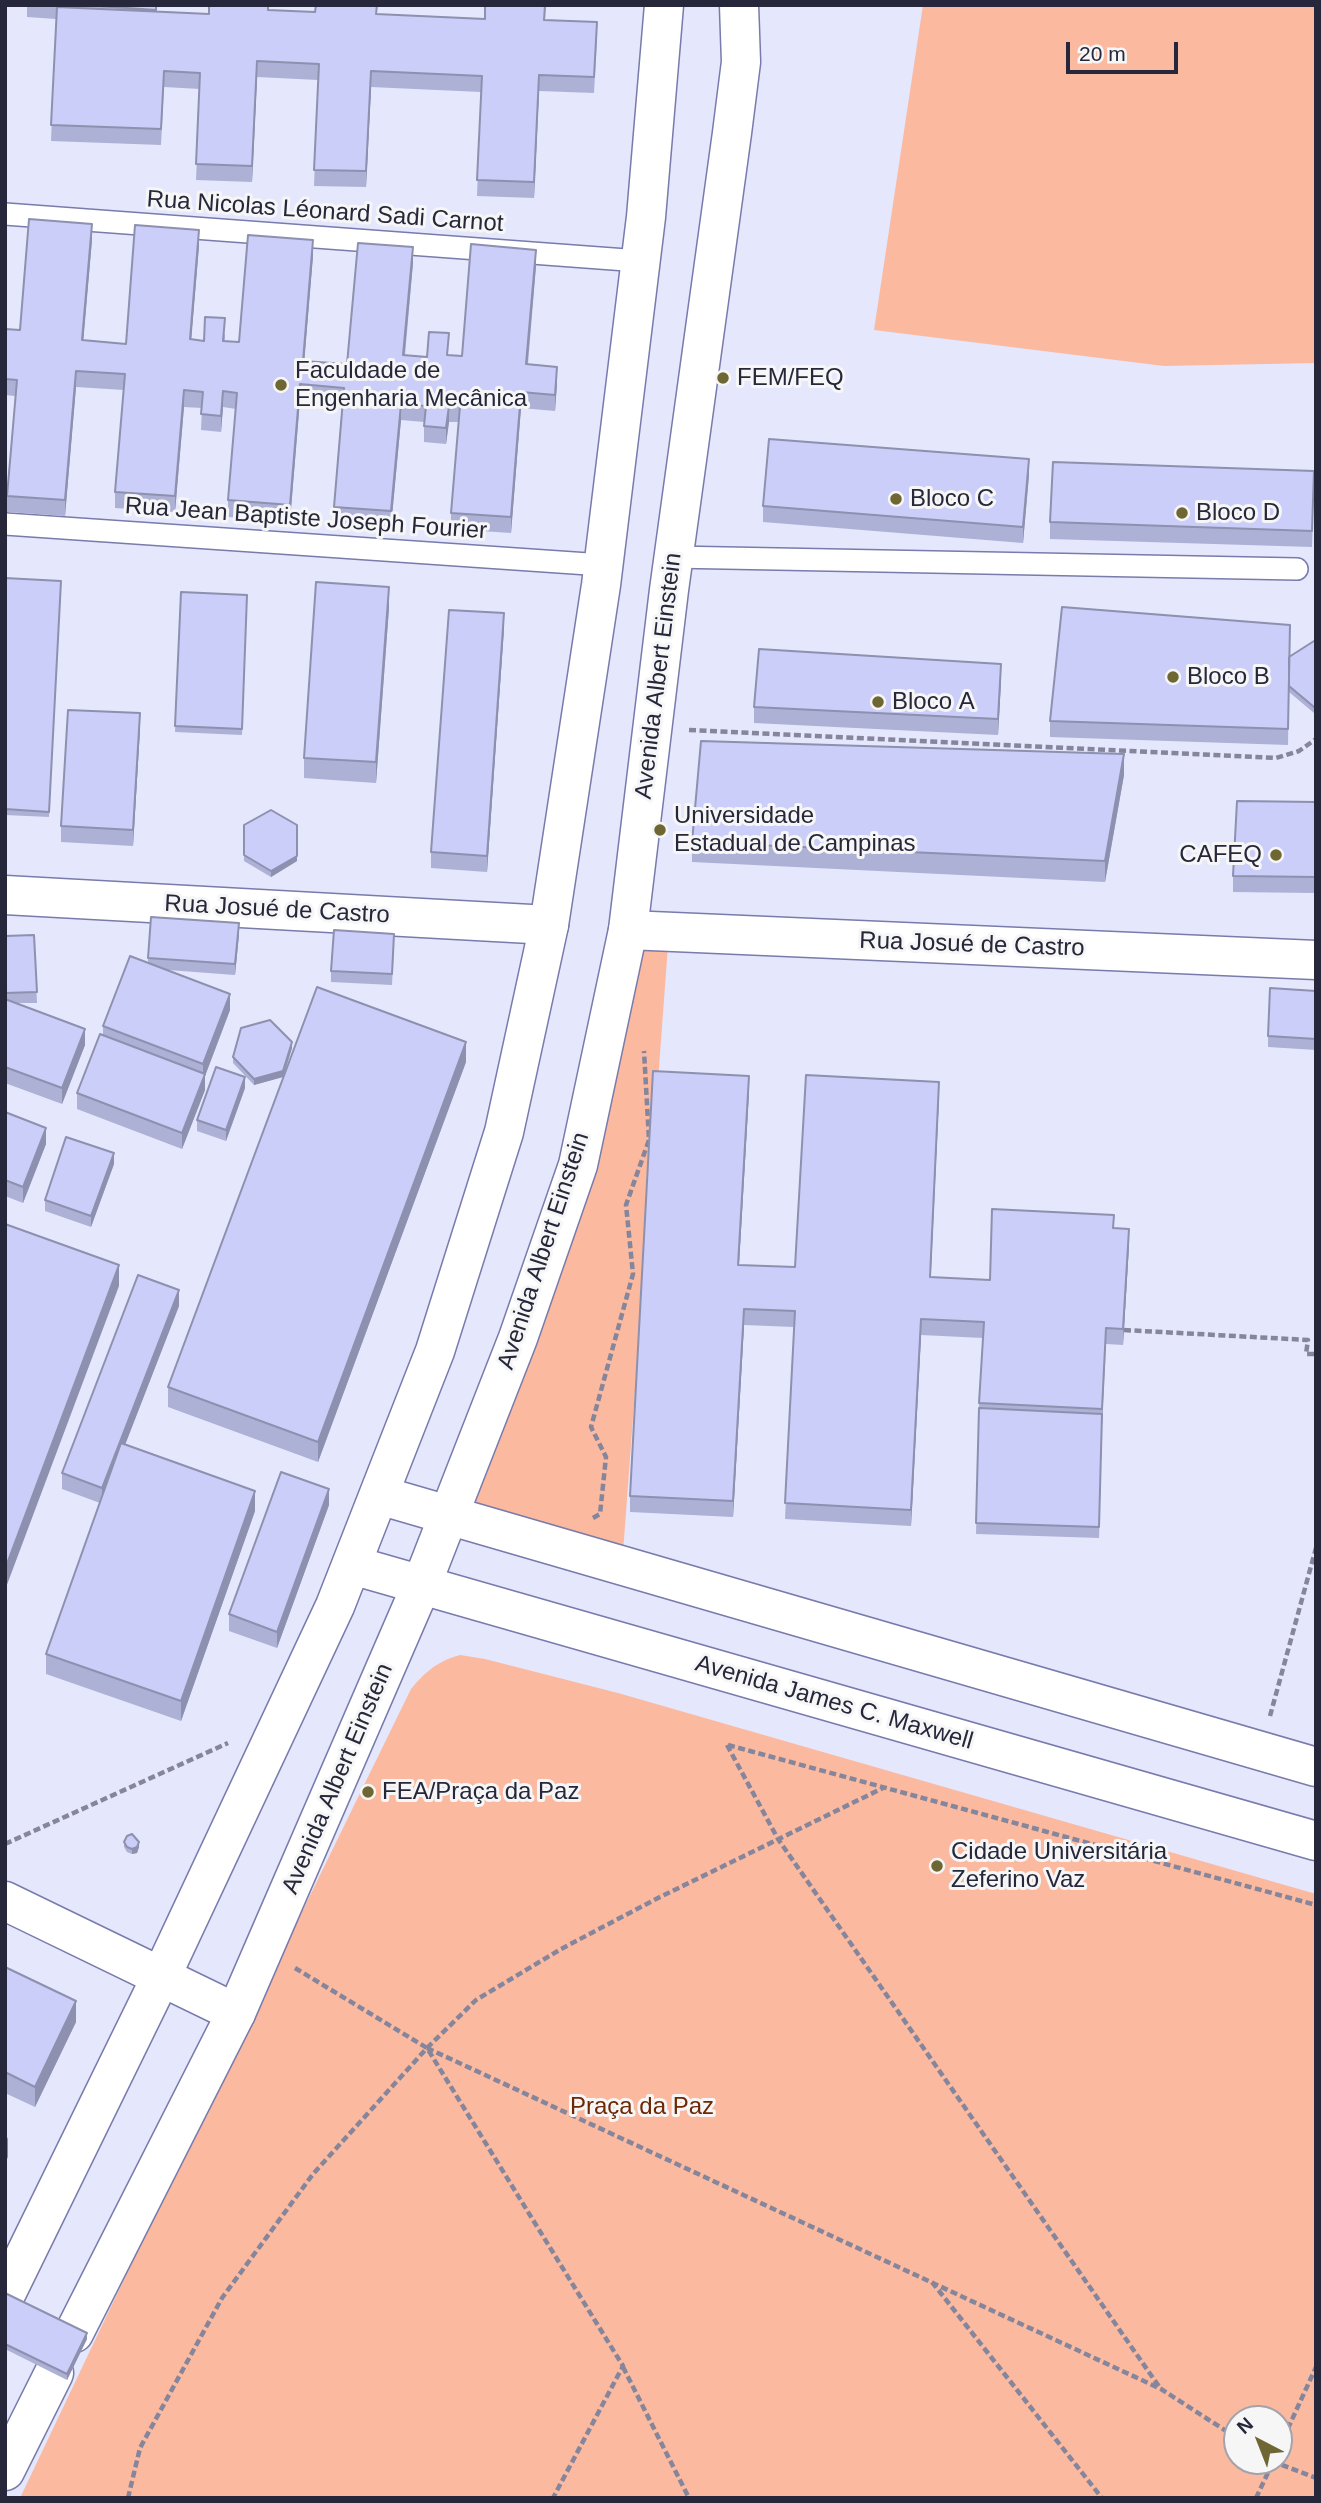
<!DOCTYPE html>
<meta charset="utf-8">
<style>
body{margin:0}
#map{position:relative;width:1321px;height:2503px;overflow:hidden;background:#e5e7fd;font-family:Arial,sans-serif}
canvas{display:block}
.frame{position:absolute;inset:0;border:7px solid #26273b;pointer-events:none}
.north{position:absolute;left:1223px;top:2405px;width:70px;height:70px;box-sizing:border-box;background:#f6f6f6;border:2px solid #a3a3ab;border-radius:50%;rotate:318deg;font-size:19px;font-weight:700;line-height:28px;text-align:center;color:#26273b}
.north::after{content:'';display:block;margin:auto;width:24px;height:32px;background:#6e6733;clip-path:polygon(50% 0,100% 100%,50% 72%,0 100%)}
.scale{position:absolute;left:1066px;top:42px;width:112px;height:32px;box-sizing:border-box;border:4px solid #26273b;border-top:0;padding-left:9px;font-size:21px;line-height:24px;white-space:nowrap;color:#26273b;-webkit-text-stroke:5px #f6f6f6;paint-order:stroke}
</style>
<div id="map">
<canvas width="1321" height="2503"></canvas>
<div class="frame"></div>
<div class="north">N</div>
<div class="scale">20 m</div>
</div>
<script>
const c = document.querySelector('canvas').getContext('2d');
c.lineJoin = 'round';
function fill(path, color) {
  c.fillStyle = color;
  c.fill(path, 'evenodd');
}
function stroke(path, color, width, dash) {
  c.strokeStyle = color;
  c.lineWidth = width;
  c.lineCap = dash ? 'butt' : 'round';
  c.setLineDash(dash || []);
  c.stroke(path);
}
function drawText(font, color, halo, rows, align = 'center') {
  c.font = font + ' Arial,sans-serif';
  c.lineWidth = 6;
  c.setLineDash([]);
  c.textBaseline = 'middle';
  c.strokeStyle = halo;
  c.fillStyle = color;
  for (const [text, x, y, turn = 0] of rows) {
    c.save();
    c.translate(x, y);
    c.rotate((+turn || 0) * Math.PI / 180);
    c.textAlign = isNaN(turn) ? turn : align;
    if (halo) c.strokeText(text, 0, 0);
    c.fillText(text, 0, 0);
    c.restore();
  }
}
const green = new Path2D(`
 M923,5H1316V363L1164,366L874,330Z
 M669,932L622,1566L448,1516L622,960Z
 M460,1655L485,1659L618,1693L1316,1894V2498H20L185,2151L411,1689C426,1671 438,1661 460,1655ZM1237,2419H1279V2461H1237Z`);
const path = new Path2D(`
 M689,730L1276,758L1299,751L1316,739
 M1124,1330L1308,1340L1306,1354H1316
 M593,1518L600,1514L606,1457L591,1427L633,1274L626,1205L649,1140L644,1051
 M1270,1716L1316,1548
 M727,1745L778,1839L1160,2388
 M728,1745L1316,1905
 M5,1844L228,1743
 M295,1968L427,2048L623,2366L553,2498
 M427,2048L1161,2389L1237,2438
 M932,2282L1102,2498
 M623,2367L689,2498
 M1279,2448L1316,2367
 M1272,2461L1316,2478
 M128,2498L140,2448L222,2298L313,2174L427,2048L476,2000L561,1949L656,1899L883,1788
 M1256,2498L1273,2462`);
const lane = new Path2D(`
 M5,214L640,261
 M5,524L603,565
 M673,557L1297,569`);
const street = new Path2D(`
 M5,895L549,925
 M628,930L1316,960
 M379,1495L1316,1767
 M352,1565L1316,1841
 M5,1901L236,2013`);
const secondary = new Path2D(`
 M5,2296L161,1977L335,1606L435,1351L504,1132L549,925L601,585L646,217L664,5
 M74,2333L236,2013L421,1586L518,1338L578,1165L628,930L669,590L732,133L741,62L739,5
 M5,2471L54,2373`);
const wall = new Path2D(`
 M27,5H157V11L209,14L269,10L485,19V5H546L545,20L597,38L594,93L539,91L534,198L477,196L481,92L371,87L366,187L314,186L318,80L257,77L252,182L196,180L200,89L164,87L161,145L51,141L56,19L27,17Z
 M92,240L83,340L126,344L199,246L191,339L204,341L225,334V341L239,342L313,256L304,361L347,364L413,263L405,355L427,357L448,355L462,356L536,266L528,364L557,383L555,411L521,408L511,533L451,529V513L459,422H449L446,444L424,442V422L401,420L391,527L334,523V507L342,404L300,400L290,521L228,517V500L236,409L223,407L221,432L201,430L202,408L184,407L175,512L115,508V492L124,390L76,387L65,516L7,512V496L15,396L5,395V329L20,330Z
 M1029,475L1023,543L763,522V506Z
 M1314,487L1312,547L1050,539V522Z
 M5,578L61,581L49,817L5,815Z
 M181,592L247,595L242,735L175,732Z
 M389,608L376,783L304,778V758Z
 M504,629L487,872L431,868V852Z
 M1316,642V712L1314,713L1289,692V673L1288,745L1050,737V721L1290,657Z
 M1001,680L998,735L754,723V707Z
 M140,729L133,846L61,842V826Z
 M1124,775L1105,882L692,862V842Z
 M1316,802V893L1233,892V876Z
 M244,825H297V861L271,877L244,861Z
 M239,934L235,975L168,970L230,1010L205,1076V1090L182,1149L77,1109V1093L103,1035V1026L148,963V958Z
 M34,935L37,1003H18L85,1045L62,1104L5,1083V936Z
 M394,945L392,985L331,982V971Z
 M1316,991V1050L1268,1047V1036Z
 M292,1048L284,1075L466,1062L318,1462L168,1407V1387L283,1077L254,1085L233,1063V1057Z
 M245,1088L226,1141L197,1131V1120Z
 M749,1092L739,1265L795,1267L939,1098L930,1277L990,1280L1114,1228L1129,1245L1123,1345L1106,1344L1102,1425L1099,1538L976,1534L979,1403L983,1338L921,1335L911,1526L785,1519L794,1327L744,1325L733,1517L630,1512V1496Z
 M5,1112L46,1144L23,1203L5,1196Z
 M114,1164L91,1227L45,1211V1200Z
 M179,1306L125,1445L255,1511L181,1721L46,1674V1654L100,1503L62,1489V1473Z
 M329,1505L277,1648L229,1631V1614Z
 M124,1842L139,1847L137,1853L132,1854L127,1852L124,1847Z
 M5,1967L76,2022L35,2107L5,2093Z
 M5,2293L87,2339L67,2380L5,2349Z`);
const shadedWall = new Path2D(`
 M257,61V77L252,182V166Z
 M371,71V87L366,187V171Z
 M539,75V91L534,198V182Z
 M92,224V240L82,356V340Z
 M199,230V246L190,355V339Z
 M313,240V256L303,377V361Z
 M413,247V263L403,371V355Z
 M536,250V266L526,380V364Z
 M557,367V383L555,411V395Z
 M76,371V387L65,516V500Z
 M300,384V400L290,521V505Z
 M184,390V407L175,512V496Z
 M223,391V407L221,432V416Z
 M521,392V408L511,533V517Z
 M401,404V420L391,527V511Z
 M449,406V422L446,444V428Z
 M1029,459V475L1023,543V527Z
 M389,587V608L376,783V762Z
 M504,613V629L487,872V856Z
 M1001,664V680L998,735V719Z
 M140,713V729L133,846V830Z
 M1124,754V775L1105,882V861Z
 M297,856V861L271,877V871Z
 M239,923V934L235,975V964Z
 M230,994V1010L205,1076V1090L182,1149V1133L203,1078V1064Z
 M85,1029V1045L62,1104V1088Z
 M292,1042V1048L283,1077L254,1085V1079Z
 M466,1042V1062L318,1462V1442Z
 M749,1076V1092L738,1281V1265Z
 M245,1077V1088L226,1141V1130Z
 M939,1082V1098L930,1293V1277Z
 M46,1128V1144L23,1203V1187Z
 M114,1153V1164L91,1227V1216Z
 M1129,1229V1245L1123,1345V1329Z
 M119,1265V1286L5,1590V1569Z
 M179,1290V1306L102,1504V1488Z
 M744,1309V1325L733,1517V1501Z
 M921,1319V1335L911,1526V1510Z
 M1106,1328L1102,1425L1099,1538L1102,1409Z
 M329,1489V1505L277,1648V1632Z
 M255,1491V1511L181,1721V1701Z
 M139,1842V1847L137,1853L132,1854V1849Z
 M76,2001V2022L35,2107V2087Z
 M8,2137V2157L5,2164V2143Z
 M87,2333V2339L67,2380V2374Z`);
const building = new Path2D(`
 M84,5H156V10Z
 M209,5H268V10L315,12L316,5H377L376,14L485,19V5H545L544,20L597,22L594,77L539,75L534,182L477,180L482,76L371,71L366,171L314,170L319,64L257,61L252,166L196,164L200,73L164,71L161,129L51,125L57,7L209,14Z
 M29,219L92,224L82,340L126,344L135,225L199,230L190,339L204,341L205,317L225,318L223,341L239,342L248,235L313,240L303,361L347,364L358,243L413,247L403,355L427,357L429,332L449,333L447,355L462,356L471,244L536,250L526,364L557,367L555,395L521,392L511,517L451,513L460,406H449L446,428L424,426L426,406L401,404L391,511L334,507L344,388L300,384L290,505L228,500L237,393L223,391L221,416L201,414L203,392L184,390L175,496L115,492L125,374L76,371L65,500L7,496L17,380L5,379V329L20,330Z
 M769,439L1029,459L1023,527L763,506Z
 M1053,462L1314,471L1312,531L1050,522Z
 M5,578L61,581L49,812L5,809Z
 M316,582L389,587L376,762L304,758Z
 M181,592L247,595L242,729L175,726Z
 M1062,607L1290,625L1288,729L1050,721Z
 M449,610L504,613L487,856L431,852Z
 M1314,641L1316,642V707H1314L1289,686V657Z
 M759,649L1001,664L998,719L754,707Z
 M68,710L140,713L133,830L61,826Z
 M701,741L1124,754L1105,861L692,842Z
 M1237,801L1316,802V877L1233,876Z
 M271,810L297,825V856L271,871L244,855V825Z
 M151,917L239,923L235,964L148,958Z
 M334,930L394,934L392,974L331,971Z
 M34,935L37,992L5,993V936Z
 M130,956L230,994L203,1064L103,1026Z
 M317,987L466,1042L318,1442L168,1387Z
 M1270,988L1316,991V1039L1268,1036Z
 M5,999L85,1029L62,1088L5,1067Z
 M270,1020L292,1042L283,1071L254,1079L233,1057L241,1028Z
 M100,1034L205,1074L182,1133L77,1093Z
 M216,1067L245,1077L226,1130L197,1120Z
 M653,1071L749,1076L738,1265L795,1267L806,1075L939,1082L930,1277L990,1280L992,1209L1114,1215L1113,1228L1129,1229L1123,1329L1106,1328L1102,1409L979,1403L984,1322L921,1319L911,1510L785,1503L795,1311L744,1309L733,1501L630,1496Z
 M5,1112L46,1128L23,1187L5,1180Z
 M66,1137L114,1153L91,1216L45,1200Z
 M5,1224L119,1265L5,1569Z
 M138,1275L179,1290L102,1488L62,1473Z
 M979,1408L1102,1414L1099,1527L976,1523Z
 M121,1443L255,1491L181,1701L46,1654Z
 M281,1472L329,1489L277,1632L229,1614Z
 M132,1834L139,1842L137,1847L132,1849L127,1847L124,1842L127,1836Z
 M5,1967L76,2001L35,2087L5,2072Z
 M5,2293L87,2333L67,2374L5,2344Z`);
const markers = [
 [723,378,7,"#6e6733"],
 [281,385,7,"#6e6733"],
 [896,499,7,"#6e6733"],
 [1182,513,7,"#6e6733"],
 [1173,677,7,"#6e6733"],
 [878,702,7,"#6e6733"],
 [660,830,7,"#6e6733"],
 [1276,855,7,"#6e6733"],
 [368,1792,7,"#6e6733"],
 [937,1866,7,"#6e6733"]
];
const streetNames = [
 ["Rua Nicolas Léonard Sadi Carnot",325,212,4],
 ["Rua Jean Baptiste Joseph Fourier",306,519,4],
 ["Avenida Albert Einstein",659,676,-83],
 ["Rua Josué de Castro",277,910,3],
 ["Rua Josué de Castro",972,945,2],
 ["Avenida Albert Einstein",544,1251,-72],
 ["Avenida James C. Maxwell",834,1703,16],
 ["Avenida Albert Einstein",338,1779,-67]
];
const poiNames = [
 ["Faculdade de",295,371],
 ["Engenharia Mecânica",295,399],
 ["FEM/FEQ",737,378],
 ["Bloco C",910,499],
 ["Bloco D",1196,513],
 ["Bloco B",1187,677],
 ["Bloco A",892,702],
 ["Universidade",674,816],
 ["Estadual de Campinas",674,844],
 ["CAFEQ",1262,855,"right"],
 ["FEA/Praça da Paz",382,1792],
 ["Cidade Universitária",951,1852],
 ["Zeferino Vaz",951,1880]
];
const parkNames = [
 ["Praça da Paz",642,2107]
];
fill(green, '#fbb9a0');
stroke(lane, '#787bab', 24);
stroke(street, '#787bab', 41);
stroke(secondary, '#787bab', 41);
stroke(path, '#85869b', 4.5, [7, 3.5]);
stroke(lane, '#fff', 21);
stroke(street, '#fff', 38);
stroke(secondary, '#fff', 38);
fill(wall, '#aeb1d6');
fill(shadedWall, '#8d90ae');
fill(building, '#cacef9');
stroke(building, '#8d90ae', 2);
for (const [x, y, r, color] of markers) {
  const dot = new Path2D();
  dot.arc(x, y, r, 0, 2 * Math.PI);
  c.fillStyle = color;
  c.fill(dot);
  stroke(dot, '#f6f6f6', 2.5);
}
drawText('24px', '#26273b', '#f6f6f6', streetNames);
drawText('24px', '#26273b', '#f6f6f6', poiNames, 'left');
drawText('24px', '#6d2705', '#f6f6f6', parkNames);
</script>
